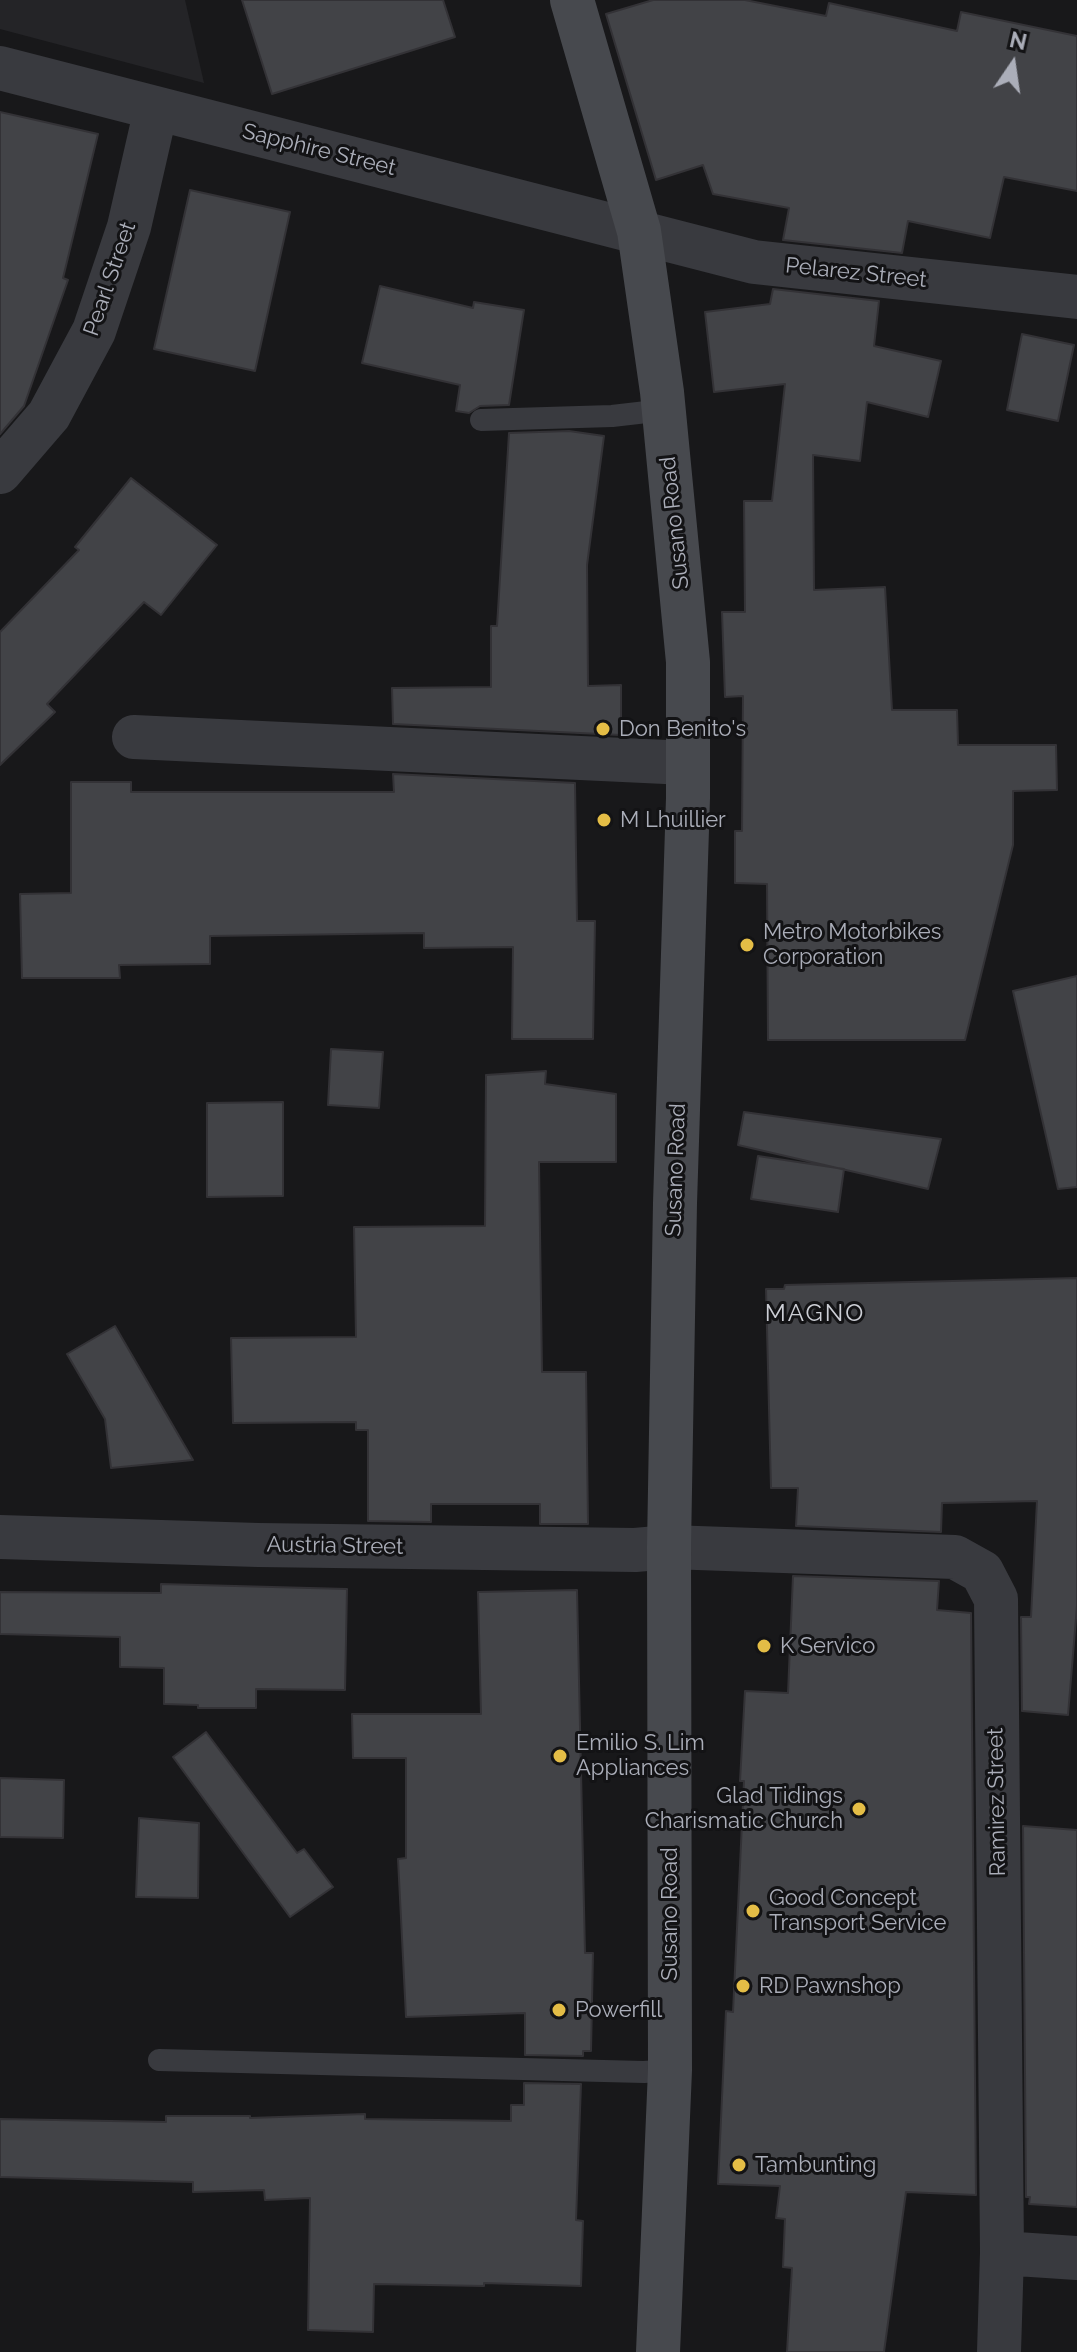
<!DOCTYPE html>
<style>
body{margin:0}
#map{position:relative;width:1077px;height:2352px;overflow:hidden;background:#18181a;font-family:Raleway,sans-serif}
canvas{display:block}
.north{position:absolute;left:973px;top:24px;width:80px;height:80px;-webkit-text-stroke:6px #131315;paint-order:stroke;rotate:13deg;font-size:22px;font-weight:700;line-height:32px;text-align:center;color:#abaeb9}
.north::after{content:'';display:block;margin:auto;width:28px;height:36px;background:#abaeb9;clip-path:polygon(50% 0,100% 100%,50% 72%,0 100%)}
</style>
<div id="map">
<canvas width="1077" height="2352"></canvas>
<div class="north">N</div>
</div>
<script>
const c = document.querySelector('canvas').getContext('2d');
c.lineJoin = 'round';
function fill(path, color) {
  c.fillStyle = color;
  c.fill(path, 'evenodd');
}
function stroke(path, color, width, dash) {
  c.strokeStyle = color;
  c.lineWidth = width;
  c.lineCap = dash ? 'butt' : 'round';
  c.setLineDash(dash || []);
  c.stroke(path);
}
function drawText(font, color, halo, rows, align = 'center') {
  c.font = font + ' Raleway,sans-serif';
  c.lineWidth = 6;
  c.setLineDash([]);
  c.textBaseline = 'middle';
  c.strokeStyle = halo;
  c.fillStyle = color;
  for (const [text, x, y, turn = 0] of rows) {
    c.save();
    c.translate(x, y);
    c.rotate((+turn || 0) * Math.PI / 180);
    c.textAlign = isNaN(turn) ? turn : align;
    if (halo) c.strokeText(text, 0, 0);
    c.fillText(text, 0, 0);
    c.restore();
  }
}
const built = new Path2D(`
 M0,0H185L204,83L0,29Z`);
const building = new Path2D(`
 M242,0H443L455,37L272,94Z
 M653,0H745L826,16L829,3L957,31L961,12L1077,36V191L1004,177L990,238L908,221L902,253L783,240L789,208L713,194L703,165L656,180L606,14Z
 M0,112L98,134L63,278L68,280L24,406L0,434Z
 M190,190L290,212L255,371L154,349Z
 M380,286L473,308L474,302L524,310L509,405L480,406L469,413L456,411L460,385L362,363Z
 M773,289L879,301L874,346L941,361L928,417L867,402L860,461L813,455L814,590L885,587L892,710H957L958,745H1056L1057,790L1013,791V845L965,1040H768L767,884L735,883V831H742L743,696L725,697L722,612H745L744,501H772L785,384L714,392L705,312L770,304Z
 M1022,334L1074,345L1058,421L1007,410Z
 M569,431L604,436L587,565L588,686L621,685V735L393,724L392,688L491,687V626H497L509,433Z
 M131,478L217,545L161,615L144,602L47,704L55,712L0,765V632L79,550L75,547Z
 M393,774L575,783L577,921H595L593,1039H512L513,947L424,948V933L210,936V964L119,965L120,978H22L20,894L71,893V782H131V792H394Z
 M1077,976V1187L1058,1189L1013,991Z
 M331,1049L383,1052L379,1108L328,1105Z
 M546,1071L545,1084L616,1094V1162H539L542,1372H586L588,1524H540V1504H431V1522L368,1521V1430H356V1422L233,1423L231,1338L356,1337L354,1227L485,1226L486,1075Z
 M283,1102V1196L207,1197V1103Z
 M744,1112L941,1139L928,1189L738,1145Z
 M758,1156L844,1169L838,1212L751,1199Z
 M1077,1278V1606L1068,1715L1022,1711L1021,1617H1031L1037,1501L942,1503L941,1532L796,1526L798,1488H771L766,1289H784L785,1285Z
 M115,1326L193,1460L111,1468L105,1419L67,1354Z
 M793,1576L939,1581L937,1610L971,1613L976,2195L906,2192L884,2352H787L792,2268L783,2267L785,2219L776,2218L780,2186L718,2184L726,2011L733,2012L744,1781H740L745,1691L788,1693Z
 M161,1584L347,1589L345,1690L256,1689V1708H198V1705L164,1704V1668L120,1667V1637L0,1634V1592L161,1593Z
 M577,1590L585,1953H593L591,2051H583V2056L525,2055V2013L406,2017L398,1859L406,1858V1758H353L352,1714H481L478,1592Z
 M206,1732L297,1853L304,1849L333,1887L290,1917L173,1757Z
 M0,1778L64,1780L63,1838L0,1837Z
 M139,1818L199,1823L198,1898L136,1897Z
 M1023,1826L1077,1830V2207L1029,2204L1030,2197H1026Z
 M524,2083L581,2084L576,2220L583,2221L581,2286L484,2283V2286L374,2284L373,2332L308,2330L310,2198L265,2200L264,2190L193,2192V2182L0,2177V2119L166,2122V2116H250V2118L365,2114V2119L511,2121V2105H524Z`);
const lane = new Path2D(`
 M481,420L612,416L664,410
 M159,2060L644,2072L670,2070`);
const street = new Path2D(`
 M0,68L754,262L1077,297
 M0,472L49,415L94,331L129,227L156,109
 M134,737L687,763
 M0,1537L258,1545L635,1550L669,1547L955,1557L982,1572L996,1599L1002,2253L999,2352
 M1002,2253L1077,2258`);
const secondary = new Path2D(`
 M572,0L639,231L662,392L688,662V798L675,1203L669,1547L670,2070L658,2352`);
const markers = [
 [603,729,8,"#e4bd46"],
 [604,820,8,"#e4bd46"],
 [747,945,8,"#e4bd46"],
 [764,1646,8,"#e4bd46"],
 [560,1756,8,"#e4bd46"],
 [859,1809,8,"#e4bd46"],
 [753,1911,8,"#e4bd46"],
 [743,1986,8,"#e4bd46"],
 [559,2010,8,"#e4bd46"],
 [739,2165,8,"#e4bd46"]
];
const streetNames = [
 ["Sapphire Street",319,150,14],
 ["Pelarez Street",856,273,6],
 ["Pearl Street",110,279,-71],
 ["Susano Road",675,523,-96],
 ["Susano Road",676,1170,-88],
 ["Austria Street",335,1546,1],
 ["Ramirez Street",997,1802,-91],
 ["Susano Road",670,1914,-90]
];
const poiNames = [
 ["Don Benito's",619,729],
 ["M Lhuillier",620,820],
 ["Metro Motorbikes",763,932],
 ["Corporation",763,957],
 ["K Servico",780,1646],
 ["Emilio S. Lim",576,1743],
 ["Appliances",576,1768],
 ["Glad Tidings",843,1796,"right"],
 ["Charismatic Church",843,1821,"right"],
 ["Good Concept",769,1898],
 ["Transport Service",769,1923],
 ["RD Pawnshop",759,1986],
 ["Powerfill",575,2010],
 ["Tambunting",755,2165]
];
const neighbourhoodNames = [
 ["MAGNO",815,1314]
];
fill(built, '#242427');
fill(building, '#424347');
stroke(building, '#333236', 2);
stroke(lane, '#393a3f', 22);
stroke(street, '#393a3f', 44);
stroke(secondary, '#47494e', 44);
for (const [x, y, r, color] of markers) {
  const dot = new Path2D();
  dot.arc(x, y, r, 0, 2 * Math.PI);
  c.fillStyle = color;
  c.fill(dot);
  stroke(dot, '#131315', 3);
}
drawText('22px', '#abaeb9', '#131315', streetNames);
drawText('22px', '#abaeb9', '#131315', poiNames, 'left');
c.letterSpacing = '2px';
drawText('24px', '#ccced5', '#131315', neighbourhoodNames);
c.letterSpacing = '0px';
</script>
